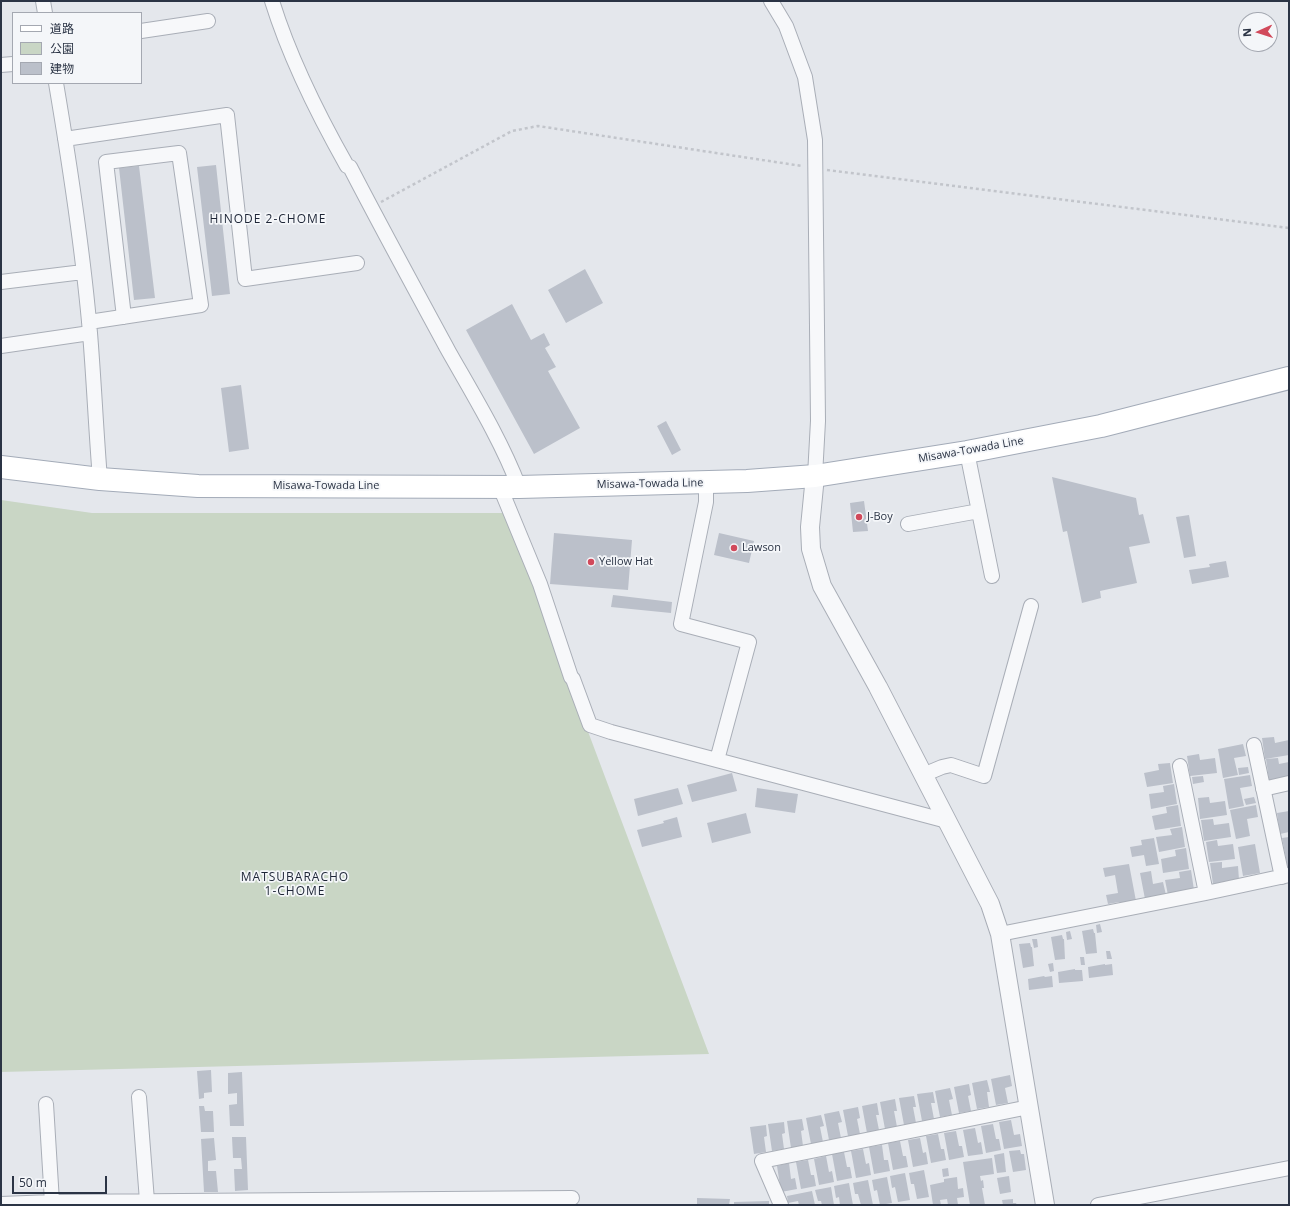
<!DOCTYPE html>
<meta charset="utf-8">
<style>
body{margin:0}
#map{position:relative;width:1290px;height:1206px;overflow:hidden;background:#e4e7ec;font-family:"Open Sans","Noto Sans JP",sans-serif}
canvas{display:block}
.frame{position:absolute;inset:0;border:2px solid #2b3445;pointer-events:none}
.legend{position:absolute;left:12px;top:12px;width:130px;height:72px;box-sizing:border-box;background:#f4f6f9;border:1px solid #a4a8b1;margin:0;padding:5px 7px;list-style:none;font-size:12px;color:#2b3445}
.legend li{display:flex;align-items:center;gap:8px;height:20px}
.legend b{width:20px;border:1px solid #a4a8b1}
.north{position:absolute;left:1238px;top:12px;width:40px;height:40px;box-sizing:border-box;background:#f4f6f9;border:1px solid #a4a8b1;border-radius:50%;rotate:267deg;font-size:11px;font-weight:700;line-height:16px;text-align:center;color:#2b3445}
.north::after{content:'';display:block;margin:auto;width:14px;height:18px;background:#d1495b;clip-path:polygon(50% 0,100% 100%,50% 72%,0 100%)}
.scale{position:absolute;left:12px;top:1176px;width:95px;height:18px;box-sizing:border-box;border:2px solid #2b3445;border-top:0;padding-left:5px;font-size:12px;line-height:14px;white-space:nowrap;color:#2b3445;-webkit-text-stroke:3px #f4f6f9;paint-order:stroke}
</style>
<div id="map">
<canvas width="1290" height="1206"></canvas>
<div class="frame"></div>
<ul class="legend">
<li><b style="height:5px;background:#fff"></b>道路</li>
<li><b style="height:11px;background:#c9d6c5"></b>公園</li>
<li><b style="height:11px;background:#bbc0ca"></b>建物</li>
</ul>
<div class="north">N</div>
<div class="scale">50 m</div>
</div>
<script>
const c = document.querySelector('canvas').getContext('2d');
c.lineJoin = 'round';
function fill(path, color) {
  c.fillStyle = color;
  c.fill(path, 'evenodd');
}
function stroke(path, color, width, dash) {
  c.strokeStyle = color;
  c.lineWidth = width;
  c.lineCap = dash ? 'butt' : 'round';
  c.setLineDash(dash || []);
  c.stroke(path);
}
function drawText(font, color, halo, rows, align = 'center') {
  c.font = font + ' "Open Sans",sans-serif';
  c.lineWidth = 3.5;
  c.setLineDash([]);
  c.textBaseline = 'middle';
  c.strokeStyle = halo;
  c.fillStyle = color;
  for (const [text, x, y, turn = 0] of rows) {
    c.save();
    c.translate(x, y);
    c.rotate((+turn || 0) * Math.PI / 180);
    c.textAlign = isNaN(turn) ? turn : align;
    if (halo) c.strokeText(text, 0, 0);
    c.fillText(text, 0, 0);
    c.restore();
  }
}
const green = new Path2D(`
 M1,500L92,513H506L709,1054L1,1072Z`);
const building = new Path2D(`
 M216,165L230,294L212,296L197,167Z
 M139,166L155,298L134,300L119,168Z
 M585,269L603,303L566,323L548,290Z
 M512,304L531,340L544,333L550,345L545,348L556,367L548,371L580,428L534,454L466,330Z
 M241,385L249,449L229,452L221,388Z
 M666,421L681,450L672,455L657,426Z
 M1052,477L1136,498L1139,515L1143,514L1150,543L1129,547L1137,583L1100,591L1101,598L1082,603L1067,531L1063,532Z
 M864,501L868,531L853,532L850,503Z
 M1189,515L1196,556L1184,558L1176,517Z
 M554,533L632,540L628,590L550,584Z
 M719,533L754,541L749,563L714,555Z
 M1226,561L1229,577L1192,584L1189,570L1210,567L1209,564Z
 M613,595L672,602L671,613L611,607Z
 M1274,737L1275,743L1289,740V755L1265,759L1262,738Z
 M1243,744L1246,756L1234,758L1238,775L1223,778L1218,749Z
 M1199,754L1200,760L1215,758L1217,773L1190,776L1187,756Z
 M1278,758L1279,764L1289,762V777L1269,780L1266,759Z
 M1170,763L1173,783L1147,787L1144,773L1159,770L1158,764Z
 M1248,767L1249,773L1239,775L1238,768Z
 M732,773L737,791L692,802L687,785Z
 M1250,775L1252,786L1240,788L1244,806L1229,809L1224,779Z
 M1203,776L1204,782L1193,784L1192,777Z
 M1174,784L1177,804L1151,809L1149,794L1164,792L1163,786Z
 M678,788L683,804L638,816L634,799Z
 M757,788L798,794L795,813L755,807Z
 M1209,797L1210,803L1225,801L1227,815L1200,819L1198,798Z
 M1254,797L1256,803L1246,805L1244,799Z
 M1178,805L1181,826L1155,830L1152,816L1167,813L1166,807Z
 M1256,805L1258,817L1247,819L1250,836L1236,839L1230,810Z
 M1289,811V832L1280,834L1277,813Z
 M746,813L751,833L712,843L707,823Z
 M677,817L682,837L642,847L637,830L664,823L663,821Z
 M1213,819L1214,825L1229,823L1231,837L1204,841L1201,820Z
 M1182,827L1185,847L1159,852L1156,837L1172,835L1170,829Z
 M1289,837V869H1288L1282,838Z
 M1154,838L1159,864L1146,866L1144,855L1132,857L1130,847L1142,845L1141,840Z
 M1217,840L1218,846L1233,844L1235,859L1209,862L1206,842Z
 M1255,844L1260,873L1243,876L1238,847Z
 M1186,848L1189,869L1163,873L1161,859L1176,856L1175,850Z
 M1222,862V868L1238,866L1239,880L1213,884L1210,863Z
 M1129,864L1136,901L1120,903L1119,902L1108,904L1106,895L1118,893L1115,875L1105,877L1103,868Z
 M1191,870L1194,890L1168,895L1165,880L1180,878L1179,872Z
 M1151,871L1153,884L1163,882L1166,895L1145,899L1140,873Z
 M1100,924L1102,932L1097,933L1096,925Z
 M1093,929L1094,933H1095L1097,953L1086,954L1082,931Z
 M1070,931L1072,939L1067,940L1066,932Z
 M1062,935L1063,939H1064L1065,959L1055,960L1051,937Z
 M1032,939H1037L1038,947L1034,948Z
 M1030,943L1031,947H1032L1034,966L1023,968L1019,944Z
 M1106,951H1110L1112,959H1107Z
 M1080,957H1084L1085,965H1081Z
 M1053,963L1054,971L1050,972L1048,964Z
 M1105,964V965L1112,964L1113,975L1089,978L1088,967Z
 M1075,969V970H1082L1083,981L1059,983L1058,972Z
 M1044,976L1045,977L1052,976L1053,987L1029,990L1028,979Z
 M211,1070L212,1092L204,1093V1098L199,1099L197,1071Z
 M242,1072L244,1126H230L229,1105L237,1104V1093L228,1094V1073Z
 M1010,1075L1012,1086L1005,1088L1008,1103L996,1105L991,1079Z
 M987,1080L990,1092H987L989,1107L977,1109L972,1083Z
 M969,1084L971,1095L968,1096L971,1111L959,1113L954,1087Z
 M950,1088L953,1099L949,1100L952,1115L940,1117L935,1091Z
 M933,1092L935,1103H931L934,1119L922,1121L917,1094Z
 M914,1096L916,1107H913L916,1123L904,1125L899,1098Z
 M895,1099L897,1111H894L897,1127L885,1129L880,1102Z
 M877,1103L879,1115H876L879,1130L867,1133L862,1106Z
 M199,1106H204L205,1111H213L214,1132H201Z
 M858,1107L860,1118L857,1119L860,1134L848,1136L843,1110Z
 M839,1111L842,1122L838,1123L841,1138L829,1140L824,1114Z
 M821,1115L824,1126L820,1127L823,1142L811,1144L806,1118Z
 M802,1119L804,1130L801,1131L803,1146L791,1148L787,1121Z
 M1011,1120L1014,1135L1020,1134L1022,1146L1004,1149L999,1122Z
 M784,1122L785,1133L782,1134L784,1149L772,1151L768,1124Z
 M993,1124L996,1139H999L1001,1150L986,1153L981,1126Z
 M766,1125L767,1136L764,1137L766,1152L754,1154L750,1127Z
 M975,1128L978,1143L981,1142L983,1154L968,1156L963,1130Z
 M956,1131L959,1146H962L964,1157L949,1160L944,1133Z
 M938,1134L941,1149H944L946,1160L931,1163L926,1136Z
 M232,1137H246L248,1190L235,1191L234,1169H242L241,1158H233Z
 M214,1138L216,1160L208,1161V1171H216L218,1192H204L201,1139Z
 M920,1138L923,1153L926,1152L928,1164L913,1167L908,1140Z
 M900,1141L903,1156H906L908,1167L893,1170L888,1143Z
 M882,1145L884,1160H888L890,1171L874,1174L869,1147Z
 M863,1149L866,1164L869,1163L871,1175L856,1178L851,1151Z
 M1020,1150L1021,1154H1024L1026,1170L1013,1172L1009,1151Z
 M844,1152L847,1167H850L852,1178L837,1181L832,1154Z
 M1004,1153L1006,1172L997,1173L994,1155Z
 M826,1156L829,1172L832,1171L834,1182L819,1185L814,1159Z
 M992,1158L994,1174L980,1176L981,1181L983,1180L984,1188H982L985,1205H970L963,1162Z
 M808,1160L811,1175H814L816,1186L801,1189L796,1162Z
 M789,1163L791,1179L795,1178L797,1189L781,1192L777,1166Z
 M948,1168L949,1176L943,1177L942,1169Z
 M924,1170L929,1197L917,1199L914,1184H911L909,1173Z
 M905,1173L910,1200L898,1202L895,1187L892,1188L890,1176Z
 M1009,1176L1011,1192L1000,1194L997,1178Z
 M887,1177L892,1203L880,1205L877,1190L874,1191L872,1180Z
 M957,1177L958,1189L963,1188L964,1197L957,1198L958,1205H948L947,1199L940,1200L941,1205H933L930,1185L944,1182V1179Z
 M868,1180L873,1205H861L858,1194H855L853,1183Z
 M849,1183L853,1205H840L839,1197L836,1198L834,1186Z
 M831,1187L834,1205H822L821,1201H818L815,1190Z
 M812,1191L815,1205H799L798,1201L788,1203L787,1196Z
 M697,1198L730,1199L729,1205H697Z
 M1013,1199V1203H1016L1017,1205H1003L1002,1200Z
 M769,1201V1205H734V1202Z`);
const path = new Path2D(`
 M827,170L1289,228
 M381,202L512,131L538,126L802,166`);
const minor = new Path2D(`
 M43,1L45,13
 M272,1C290,59 317,113 347,166L350,167C382,229 416,291 449,352C474,396 501,440 519,487
 M771,1L786,26L805,77L815,140L818,421L815,476
 M141,31L208,21
 M1,65L13,64
 M56,83C70,166 83,249 90,333C94,382 96,430 100,479
 M65,139L227,115L245,279L357,263
 M1,282L83,272
 M89,322L201,305L179,153L106,162L124,317
 M1,346L90,333
 M967,452L992,576
 M706,482V502L681,624L749,642L717,760
 M500,487L540,584L571,677L573,679L590,725L611,732L947,821
 M908,524L979,511
 M1254,745L1282,877
 M1180,766L1206,893
 M923,775L942,767L951,765L984,776L1031,606
 M1263,789L1289,783
 M1000,934L1206,893L1289,875
 M139,1097L147,1201
 M46,1104L52,1202
 M1,1204L52,1202L572,1198
 M781,1205L762,1161L1029,1107
 M1098,1205L1289,1168`);
const tertiary = new Path2D(`
 M815,476L810,527L811,549L822,586L878,687L990,904L1000,934L1045,1205`);
const primary = new Path2D(`
 M1,467L100,479L198,486L519,487L747,481L815,476L967,452L1101,426L1289,378`);
const markers = [
 [859,517,4,"#d1495b"],
 [734,548,4,"#d1495b"],
 [591,562,4,"#d1495b"]
];
const streetNames = [
 ["Misawa-Towada Line",971,450,-10],
 ["Misawa-Towada Line",650,484,-1],
 ["Misawa-Towada Line",326,486]
];
const poiNames = [
 ["J-Boy",867,517],
 ["Lawson",742,548],
 ["Yellow Hat",599,562]
];
const neighbourhoodNames = [
 ["HINODE 2-CHOME",268,220],
 ["MATSUBARACHO",295,878],
 ["1-CHOME",295,892]
];
fill(green, '#c9d6c5');
fill(building, '#bbc0ca');
stroke(minor, '#a9aeb7', 16);
stroke(tertiary, '#a9aeb7', 20);
stroke(primary, '#a3abb8', 24);
stroke(path, '#c2c5cb', 2.5, [3, 3]);
stroke(minor, '#f7f8fa', 14);
stroke(tertiary, '#f7f8fa', 18);
stroke(primary, '#fff', 22);
for (const [x, y, r, color] of markers) {
  const dot = new Path2D();
  dot.arc(x, y, r, 0, 2 * Math.PI);
  c.fillStyle = color;
  c.fill(dot);
  stroke(dot, '#f4f6f9', 1.5);
}
drawText('11px', '#2b3445', '#f4f6f9', streetNames);
drawText('11px', '#2b3445', '#f4f6f9', poiNames, 'left');
c.letterSpacing = '1px';
drawText('12px', '#1d2536', '#f4f6f9', neighbourhoodNames);
c.letterSpacing = '0px';
</script>
